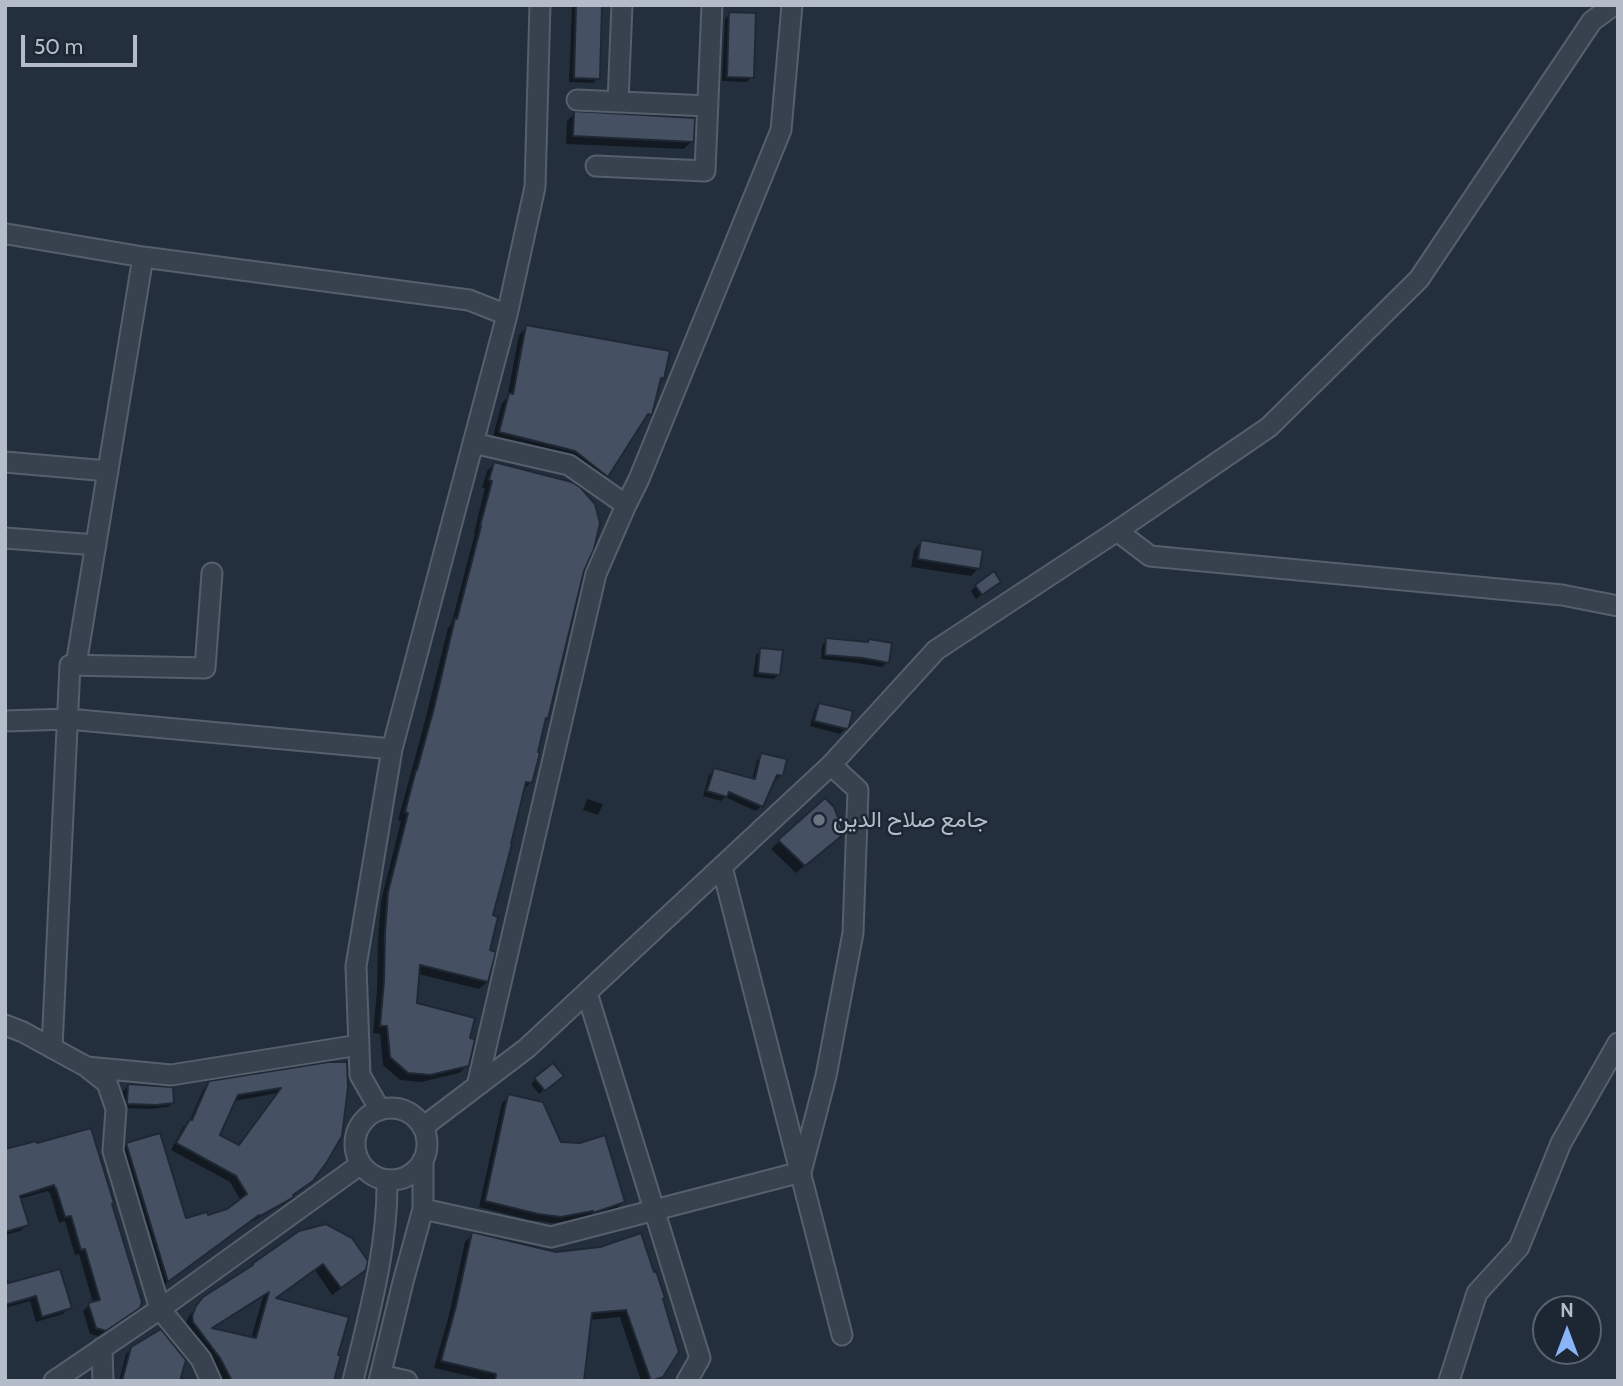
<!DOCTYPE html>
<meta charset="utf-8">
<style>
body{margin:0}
#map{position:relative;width:1623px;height:1386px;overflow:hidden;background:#242f3e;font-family:Cabin,sans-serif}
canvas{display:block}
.frame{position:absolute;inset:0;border:7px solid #b4bcc9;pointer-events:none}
.north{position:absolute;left:1532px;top:1295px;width:70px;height:70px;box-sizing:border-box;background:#1d2633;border:2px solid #59626f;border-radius:50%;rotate:0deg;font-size:19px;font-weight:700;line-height:28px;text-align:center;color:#b4bcc9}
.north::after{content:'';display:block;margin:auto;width:24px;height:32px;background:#8ab4f8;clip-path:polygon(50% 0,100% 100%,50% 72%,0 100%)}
.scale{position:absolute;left:21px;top:35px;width:116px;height:32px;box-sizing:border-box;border:4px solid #b4bcc9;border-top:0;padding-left:9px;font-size:21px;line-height:24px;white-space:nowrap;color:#b4bcc9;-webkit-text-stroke:5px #1d2633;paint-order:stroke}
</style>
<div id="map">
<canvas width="1623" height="1386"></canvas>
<div class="frame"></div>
<div class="north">N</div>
<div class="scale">50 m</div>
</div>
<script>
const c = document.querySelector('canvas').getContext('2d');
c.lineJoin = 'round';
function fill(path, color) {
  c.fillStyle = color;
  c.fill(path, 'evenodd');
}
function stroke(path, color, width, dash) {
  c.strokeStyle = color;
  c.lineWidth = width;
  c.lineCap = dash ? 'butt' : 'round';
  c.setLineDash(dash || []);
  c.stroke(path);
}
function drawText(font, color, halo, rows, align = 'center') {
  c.font = font + ' Cabin,Vazirmatn,sans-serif';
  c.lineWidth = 5;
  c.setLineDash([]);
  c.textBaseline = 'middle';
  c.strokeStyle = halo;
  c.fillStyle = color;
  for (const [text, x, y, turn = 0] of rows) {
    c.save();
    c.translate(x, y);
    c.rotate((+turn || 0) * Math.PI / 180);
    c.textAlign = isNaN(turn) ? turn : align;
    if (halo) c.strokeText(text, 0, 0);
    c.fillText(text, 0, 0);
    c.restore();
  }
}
const shadow = new Path2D(`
 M572,5H601L598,78L593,83L569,82Z
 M730,14L752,77L747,82L722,81L725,19Z
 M575,113L692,141L684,149L566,144L567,121Z
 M527,327L663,378L658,383L650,414L642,422L606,475L599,483L492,440L502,403L507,398L519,335Z
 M494,464L582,571L546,718L544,720L531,782L522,791L491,917L487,982L479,989L418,974L415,1004L468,1040V1065L459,1073L421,1082L400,1080L383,1065L380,1034L373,1033L377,990L378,940L381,901L401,821L398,820L409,780L426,717L448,628L451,625L475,533H474L485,488H482L487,471Z
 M921,542L979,568L971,576L911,567L914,550Z
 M976,586H994L976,599L971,591Z
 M827,640L887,662L882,667L857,663L821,659L822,645Z
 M761,650L779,674L774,679L753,677L756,655Z
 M820,704L848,726L840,734L810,726L815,709Z
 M762,755L781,775L776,780H773L761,806L756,811L725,797L721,801L703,796L709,775L714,770L752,780L757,760Z
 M587,799L603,804L598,815L583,810Z
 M825,800L834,841L796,873L771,849Z
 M328,1064L292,1196L285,1203L253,1221L252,1220L161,1287L121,1151L127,1144L184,1221L207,1217L228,1211L241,1201L230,1182L171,1150L183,1127L189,1122L203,1090L210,1083ZM278,1093L238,1147L218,1136L234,1101Z
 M536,1079L556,1080L539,1094L531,1084Z
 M128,1086L173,1102L168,1107L150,1109L123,1108V1091Z
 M509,1096L560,1144L623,1201L617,1208L586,1218L554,1223L530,1220L479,1207L502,1103Z
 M5,1151L111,1204L138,1307L131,1314L98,1336L90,1334L83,1311L89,1305L93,1303L79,1254L75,1255L65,1221L59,1223L50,1193H49L48,1191L19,1199L27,1225L20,1231L5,1235Z
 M300,1232L364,1269L356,1278L332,1295L315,1270L275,1299L336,1356L333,1381H219L185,1325L189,1316L204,1299L249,1270ZM263,1297L251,1339L211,1329Z
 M473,1234L663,1297L662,1376L657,1381H641L620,1317L589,1320L583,1381H490L434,1368L449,1315L465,1242Z
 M5,1271L9,1285L70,1307L63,1314L36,1322L30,1301L5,1308Z
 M132,1348L179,1377L194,1381H119L126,1354Z`);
const building = new Path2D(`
 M576,5H602L600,79L574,78Z
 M729,12L756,13L754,78L727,77Z
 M574,111L695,118L694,142L573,136Z
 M526,325L670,351L664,379L661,378L652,415L648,414L608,477L575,451L499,432L509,393L513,394Z
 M494,462L572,482L581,488L595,504L600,523L594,549L584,571L548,719L546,718L538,752L540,753L532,783L526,782L511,844H512L493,915L498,917L490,950L496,952L488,982L420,965L417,1003L475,1018L470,1038L475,1039L469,1066L430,1075L408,1073L390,1057L387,1026H380L384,981L385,931L388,892L408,813L405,812L416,770H417L434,708L455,618L457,619L481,526H480L492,481L489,480Z
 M921,540L983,550L980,569L918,559Z
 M994,571L1001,582L982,595L975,585Z
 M826,638L868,642L869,639L892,643L889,663L863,658L825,655Z
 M760,648L783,650L780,675L758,673Z
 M819,703L853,711L849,727L847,729L814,721Z
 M761,753L787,759L783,776L777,775L763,807L729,792L727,797L707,791L714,768L755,779Z
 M825,798L834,807L844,834L805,866L778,840Z
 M328,1062H347L348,1087L342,1136L327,1162L313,1181L293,1195L294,1197L260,1216L259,1215L168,1282L126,1143L160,1133L186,1218L207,1212L208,1215L227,1209L247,1194L236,1176L176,1143L190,1119L192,1120L209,1081ZM281,1088L239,1145L220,1135L238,1095Z
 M553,1063L564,1076L545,1091L534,1078Z
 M128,1084L173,1087L174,1103L156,1105L127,1104Z
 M508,1094L543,1102L561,1142L580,1143L605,1135L625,1202L593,1213V1211L561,1217L538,1214L485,1201Z
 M91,1128L114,1203L112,1204L142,1302L140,1308L106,1331L96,1328L88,1303L100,1300L85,1249L81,1250L71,1216L65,1217L56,1188H55L54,1185L20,1196L29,1225L5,1232V1149L36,1141L37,1143Z
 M326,1224L352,1238L368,1261L366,1270L341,1288L323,1264L276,1298L349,1317L338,1355H341L334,1381H232L220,1358L193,1322L192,1316L196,1306L203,1297L253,1265L252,1264L299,1231ZM269,1292L256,1338L212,1328Z
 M472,1232L556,1252L600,1247L641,1233L654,1272L656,1271L665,1298L663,1299L679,1352L663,1377L651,1381L626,1310L592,1313L584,1381H495L496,1374L441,1361L456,1306Z
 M60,1269L72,1308L42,1317L36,1296L5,1305V1284Z
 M161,1329L186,1360L180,1381H122L131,1347Z`);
const minor = new Path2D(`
 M577,100L708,106
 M618,102L622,5
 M596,166L705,171L712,5
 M7,234L143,257L469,300L507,315
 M473,443L569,465L626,505L596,574L477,1086
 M5,462L108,471
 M626,505L639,479L781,130L792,5
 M1117,531L1150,556L1562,595L1618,606
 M5,538L96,545
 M76,665L143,257
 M5,721L68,719L392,749
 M722,867L842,1335
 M587,993L700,1358L687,1381
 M5,1025L23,1032L87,1067L171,1075L359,1045
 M52,1048L70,665L205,668L212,573
 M88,1068L107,1083L116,1109L113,1151L160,1309L201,1359L211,1381
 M355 1144a36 36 0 1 1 72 0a36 36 0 1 1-72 0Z
 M380,1110L360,1075L356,966L392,749L507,315L535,187L540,5
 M423,1127L527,1048L831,765L936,650L1117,531L1269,427L1419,279L1592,21L1614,5
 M423,1209L551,1237L801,1172L826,1076L853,933L858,790L831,765
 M102,1348L103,1381
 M381,1375L407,1381
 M54,1381L160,1309L361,1164
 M353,1381C369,1314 388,1248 387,1180
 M379,1381L403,1282L423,1209V1161
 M1449,1381L1477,1293L1519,1247L1561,1143L1618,1043`);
const markers = [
 [819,820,7,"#6b7280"]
];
const poiNames = [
 ["جامع صلاح الدين",833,820]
];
fill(shadow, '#0007');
fill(building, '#455162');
stroke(building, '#1f2835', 2);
stroke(minor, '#565f6c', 23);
stroke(minor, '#38414e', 19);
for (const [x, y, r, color] of markers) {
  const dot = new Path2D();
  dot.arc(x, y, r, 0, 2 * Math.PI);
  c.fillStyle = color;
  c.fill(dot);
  stroke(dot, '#1d2633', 2.5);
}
drawText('23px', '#b4bcc9', '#1d2633', poiNames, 'left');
</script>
